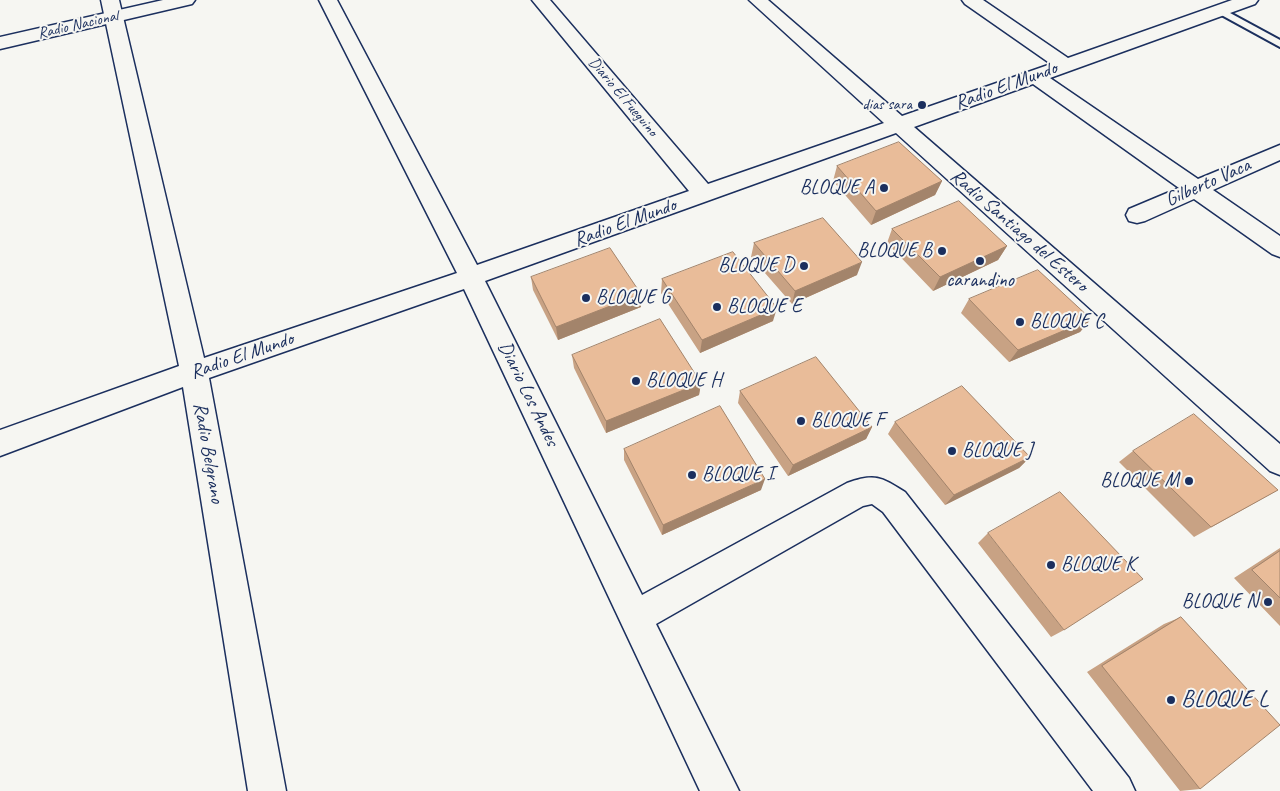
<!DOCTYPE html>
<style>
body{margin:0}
canvas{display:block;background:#f6f6f2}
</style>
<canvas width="1280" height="791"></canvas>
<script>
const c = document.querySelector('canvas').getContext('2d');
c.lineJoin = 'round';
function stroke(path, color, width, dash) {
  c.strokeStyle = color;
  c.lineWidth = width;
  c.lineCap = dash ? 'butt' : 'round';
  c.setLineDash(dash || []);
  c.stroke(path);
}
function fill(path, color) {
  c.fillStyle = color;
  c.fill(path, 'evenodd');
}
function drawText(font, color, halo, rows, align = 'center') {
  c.font = font + ' Caveat,sans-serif';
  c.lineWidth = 4;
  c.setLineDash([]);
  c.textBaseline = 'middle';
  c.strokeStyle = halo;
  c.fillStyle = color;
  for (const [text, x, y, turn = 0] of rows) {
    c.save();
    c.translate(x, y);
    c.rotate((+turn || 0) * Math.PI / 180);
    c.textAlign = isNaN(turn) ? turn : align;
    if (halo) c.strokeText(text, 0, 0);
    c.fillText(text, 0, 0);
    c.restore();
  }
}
const service = new Path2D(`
 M1219,7L1280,40V47L1216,12L1215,10Z`);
const minor = new Path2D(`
 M101,0H119L204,358L457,273L319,0H337L477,265L689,191L532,0H550L708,184L884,123L749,0H768L902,116L1051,64L965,4L962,0H983L1068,58L1232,0H1258L1255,4L1050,78L1198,179L1280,145V160L1213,190L1280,236V257L1272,254L1194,199L1145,221L1137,223L1129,221L1126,215L1129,209L1179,188L1033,84L914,127L1280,444V475L1270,471L896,133L485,281L642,595L847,483C875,473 881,477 905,492L1129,778L1135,791H1093L883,512L872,504L863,506L656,624L739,791H700L464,289L209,378L286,791H248L183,387L0,456V430L179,366Z`);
const tertiary = new Path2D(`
 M163,0H195L192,4L0,49V37Z`);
const wall = new Path2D(`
 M837,166L942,181L935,195L871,225L833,181Z
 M892,229L1007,246L998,260L933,291L887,243Z
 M754,243L857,275L792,304L751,257Z
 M531,277L641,294V307L558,340L533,290Z
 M662,279L773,321L700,353L661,293Z
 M969,299L1091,319L1080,332L1009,362L961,313Z
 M572,355L701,383L699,395L606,433L574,368Z
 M740,391L872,427L866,439L788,476L738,403Z
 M895,422L1030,457L1019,468L945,505L888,434Z
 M624,449L761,490L662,535L624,460Z
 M1133,451L1278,490L1194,537L1119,462Z
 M988,533L1064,630L1051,637L978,543Z
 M1280,548V626L1234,578Z
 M1181,617L1200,789L1180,791L1087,672L1164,624Z`);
const shadedWall = new Path2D(`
 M942,181L935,195L871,225L876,211Z
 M1007,246L998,260L933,291L940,277Z
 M862,262L857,275L792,304L795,291Z
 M641,294V307L558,340L556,327Z
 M777,308L773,321L700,353L702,340Z
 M1091,319L1080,332L1009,362L1018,350Z
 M701,383L699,395L606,433V421Z
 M872,427L866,439L788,476L793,465Z
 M1030,457L1019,468L945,505L954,495Z
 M765,479L761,490L662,535L663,525Z`);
const building = new Path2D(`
 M899,142L942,181L876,211L837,166Z
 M959,201L1007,246L940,277L892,229Z
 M823,218L862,262L795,291L754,243Z
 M610,248L641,294L556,327L531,277Z
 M733,252L777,308L702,340L662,279Z
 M1038,270L1091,319L1018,350L969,299Z
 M660,319L701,383L606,421L572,355Z
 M816,357L872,427L793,465L740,391Z
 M962,386L1030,457L954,495L895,422Z
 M720,406L765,479L663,525L624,449Z
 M1194,414L1278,490L1211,527L1133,451Z
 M1060,492L1143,579L1064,630L988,533Z
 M1280,551V598L1252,570Z
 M1181,617L1280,725L1200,789L1102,666Z`);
const markers = [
 [922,105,5,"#1b2f5e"],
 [884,188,5,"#1b2f5e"],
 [942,251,5,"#1b2f5e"],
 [980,261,5,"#1b2f5e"],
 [804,266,5,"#1b2f5e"],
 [586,298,5,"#1b2f5e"],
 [717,307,5,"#1b2f5e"],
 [1020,322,5,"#1b2f5e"],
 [636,381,5,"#1b2f5e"],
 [801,421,5,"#1b2f5e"],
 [952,451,5,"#1b2f5e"],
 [692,475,5,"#1b2f5e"],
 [1189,481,5,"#1b2f5e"],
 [1051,565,5,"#1b2f5e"],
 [1268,602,5,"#1b2f5e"],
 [1171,700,5,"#1b2f5e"]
];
const farStreetnames = [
 ["Radio Nacional",78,25,-13],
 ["Diario El Fueguino",623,97,50]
];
const farPoinames = [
 ["dias sara",912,105]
];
const streetNames = [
 ["Radio El Mundo",1006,86,-20],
 ["Gilberto Vaca",1208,183,-24],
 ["Radio El Mundo",625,223,-20],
 ["Radio Santiago del Estero",1019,231,41],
 ["Radio El Mundo",242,356,-19],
 ["Diario Los Andes",528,394,64],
 ["Radio Belgrano",208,453,80]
];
const poiNames = [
 ["BLOQUE A",874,188,"right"],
 ["BLOQUE B",932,251,"right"],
 ["BLOQUE D",794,266,"right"],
 ["carandino",980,281,"center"],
 ["BLOQUE G",596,298],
 ["BLOQUE E",727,307],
 ["BLOQUE C",1030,322],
 ["BLOQUE H",646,381],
 ["BLOQUE F",811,421],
 ["BLOQUE J",962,451],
 ["BLOQUE I",702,475],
 ["BLOQUE M",1179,481,"right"],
 ["BLOQUE K",1061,565],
 ["BLOQUE N",1258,602,"right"]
];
const nearPoinames = [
 ["BLOQUE L",1181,700]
];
stroke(service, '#1b2f5e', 4);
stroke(minor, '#1b2f5e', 3);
stroke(tertiary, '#1b2f5e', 3);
fill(service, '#f6f6f2');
fill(minor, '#f6f6f2');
fill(tertiary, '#f6f6f2');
fill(wall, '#c8a284');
fill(shadedWall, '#a3846b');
fill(building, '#e9bc99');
stroke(building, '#a3846b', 1);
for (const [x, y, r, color] of markers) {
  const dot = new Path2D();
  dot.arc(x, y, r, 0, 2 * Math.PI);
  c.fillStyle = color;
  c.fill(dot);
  stroke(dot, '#f6f6f2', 2);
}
drawText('16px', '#1b2f5e', '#f6f6f2', farStreetnames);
drawText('16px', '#1b2f5e', '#f6f6f2', farPoinames, 'right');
drawText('20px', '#1b2f5e', '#f6f6f2', streetNames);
drawText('20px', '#1b2f5e', '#f6f6f2', poiNames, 'left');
drawText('24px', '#1b2f5e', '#f6f6f2', nearPoinames, 'left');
</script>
